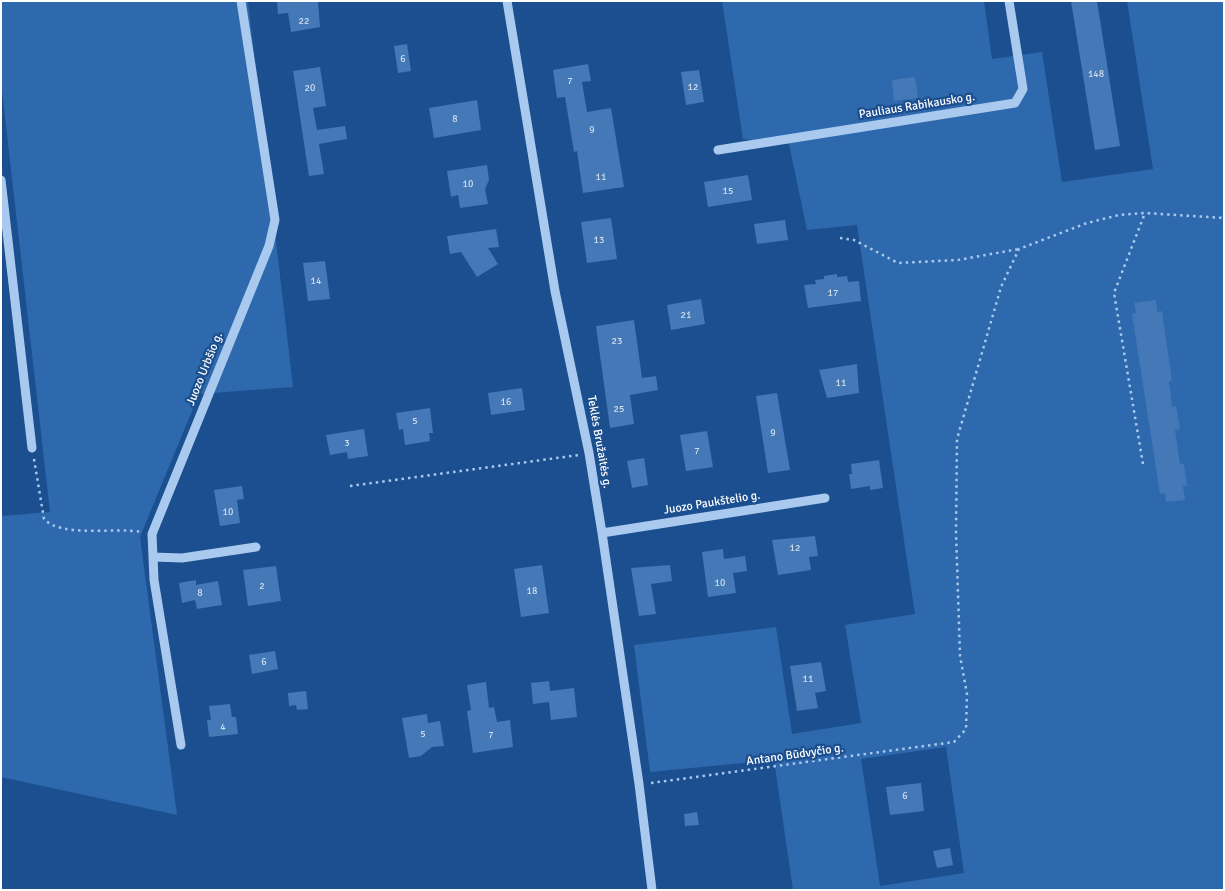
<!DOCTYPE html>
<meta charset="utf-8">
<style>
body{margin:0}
#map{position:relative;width:1225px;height:891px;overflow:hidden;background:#1b4f8f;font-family:Signika,sans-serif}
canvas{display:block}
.frame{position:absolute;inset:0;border:2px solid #fff;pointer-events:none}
</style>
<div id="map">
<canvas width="1225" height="891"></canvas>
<div class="frame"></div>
</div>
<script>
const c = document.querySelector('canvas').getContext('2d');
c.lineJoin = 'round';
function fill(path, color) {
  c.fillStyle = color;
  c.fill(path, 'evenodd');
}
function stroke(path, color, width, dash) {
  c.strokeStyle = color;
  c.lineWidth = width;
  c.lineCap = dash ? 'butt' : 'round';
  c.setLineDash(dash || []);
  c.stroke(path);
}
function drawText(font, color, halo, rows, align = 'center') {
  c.font = font + ' Signika,sans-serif';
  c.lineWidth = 4.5;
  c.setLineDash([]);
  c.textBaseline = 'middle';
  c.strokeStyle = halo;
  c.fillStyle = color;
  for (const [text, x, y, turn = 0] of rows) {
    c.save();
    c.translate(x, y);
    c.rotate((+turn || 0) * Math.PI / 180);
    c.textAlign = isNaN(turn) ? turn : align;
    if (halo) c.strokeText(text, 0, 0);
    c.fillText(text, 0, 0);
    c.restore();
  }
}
const green = new Path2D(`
 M1,1H248L293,387L199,394L140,537L177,815L1,777V516L50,512L1,82Z
 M722,1H984L992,59L1042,52L1062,182L1153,169L1127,1H1224V890H793L774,760L650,772L634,645L776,627L792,734L861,723L845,625L915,614L857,225L807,230L789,144L743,139ZM946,747L964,873L880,886L861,759Z`);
const building = new Path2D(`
 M277,1H318L320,27L291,32L288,13L278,14Z
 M1071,1H1097L1120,146L1095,150Z
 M407,44L411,71L398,73L394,46Z
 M588,64L591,81L582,82L587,112L611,108L624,187L583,193L577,151L574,152L565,97L557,98L553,70Z
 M320,67L326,106L313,108L317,130L345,126L347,139L319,144L324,174L309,176L293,71Z
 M699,70L704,102L686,105L681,72Z
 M915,77L918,98L894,101L892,80Z
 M477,100L481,130L434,138L429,108Z
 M487,165L489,180L485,189L488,204L460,208L458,195L451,197L447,171Z
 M748,175L752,200L708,207L704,182Z
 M611,218L617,259L587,263L581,222Z
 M785,220L788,240L757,244L754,224Z
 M496,229L499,247L488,248L498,264L477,277L461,252L450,254L447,236Z
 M325,261L330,299L308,301L303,263Z
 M837,274V277L847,276L848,282L859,281L861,301L808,308L804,285L816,284L815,280L824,279V276Z
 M701,299L705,324L671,330L667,305Z
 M1156,300L1157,312L1162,311L1172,381H1169L1172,407L1176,406L1180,429L1175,430L1180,464H1184L1187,486H1183L1185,500L1166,502L1165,493L1160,494L1132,314L1136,313L1134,303Z
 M634,320L642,378L656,376L658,390L630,395L634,424L610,428L596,326Z
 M857,364L859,393L827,398L819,370Z
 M522,388L525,410L491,415L488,393Z
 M777,393L790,470L768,473L756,396Z
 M430,408L433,433H429L430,441L405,445L403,429L399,430L396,413Z
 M364,429L368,456L348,459L347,452L330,455L326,435Z
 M707,431L713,467L686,471L680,435Z
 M644,458L648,485L632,488L627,461Z
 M879,460L883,488L870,490V486L851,489L849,474H852L851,464Z
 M242,486L244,499L237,500L240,523L220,526L214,490Z
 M815,536L818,556L809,557L811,570L778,575L772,540Z
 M723,549L724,559L745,556L747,571L733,573L736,593L708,597L702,552Z
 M542,565L549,613L521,617L514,569Z
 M670,565L672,581L651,584L656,614L639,616L631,568Z
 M276,566L281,601L248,606L243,570Z
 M196,580V585L218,581L222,605L197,609L195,600L182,603L179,583Z
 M275,651L278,669L252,674L249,655Z
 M821,662L826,691L815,693L818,708L797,711L790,666Z
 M549,681L550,691L574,688L577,717L551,720L549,702L533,704L531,683Z
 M486,682L489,708L494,707L497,722L510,720L513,747L473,753L467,711L471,710L467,685Z
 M306,691L308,709L297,710L296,705L289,706L288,693Z
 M230,704L232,717H236L238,734L209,737L207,720H211L209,706Z
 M427,714L428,723L440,721L444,746L432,747L421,756L409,758L402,718Z
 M921,783L924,811L890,815L886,787Z
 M697,812L699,825L685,826L684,814Z
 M950,848L953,865L937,868L933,851Z`);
const path = new Path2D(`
 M840,238L854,240L898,263L958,260L1019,249
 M34,459L44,519C62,538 115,527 142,532
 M1143,464L1114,293L1145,213
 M350,486L579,455
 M651,783L954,742L966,729L967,694L960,656L956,532L957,439L1001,287L1019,249L1087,223L1119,215L1145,213L1224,218`);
const minor = new Path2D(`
 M507,1L555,291L589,453L602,533L639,784L652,890
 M718,150L1015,103L1023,89L1009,1
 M1,180L32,448
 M602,533L825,498
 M153,557L182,558L256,547
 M181,745L154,580L152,534L269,246L275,220L241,1`);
const numberNames = [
 ["22",304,21],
 ["6",403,59],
 ["148",1096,74],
 ["7",570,81],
 ["12",693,87],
 ["20",310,88],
 ["8",455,119],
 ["9",592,130],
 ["11",601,177],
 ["10",468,184],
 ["15",728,191],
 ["13",599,240],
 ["14",316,281],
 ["17",833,293],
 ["21",686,315],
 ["23",617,341],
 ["11",841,383],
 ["16",506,402],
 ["25",619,409],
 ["5",415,421],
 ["9",773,433],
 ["3",347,443],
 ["7",697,451],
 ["10",228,512],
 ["12",795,548],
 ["10",720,583],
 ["2",262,586],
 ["18",532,591],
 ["8",200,593],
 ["6",264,662],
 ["11",808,679],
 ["4",223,727],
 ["5",423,734],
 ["7",491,735],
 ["6",905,796]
];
const streetNames = [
 ["Pauliaus Rabikausko g.",917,106,-9],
 ["Juozo Urbšio g.",205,369,-68],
 ["Teklės Bružaitės g.",599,442,80],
 ["Juozo Paukštelio g.",712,503,-9],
 ["Antano Būdvyčio g.",795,755,-8]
];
fill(green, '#2e69ad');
fill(building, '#4478b7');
stroke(path, '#a9c9ee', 2.5, [2.5, 4]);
stroke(minor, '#a9c9ee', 9);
drawText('10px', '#d0dded', null, numberNames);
drawText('12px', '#fff', '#1b4f8f', streetNames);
</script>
